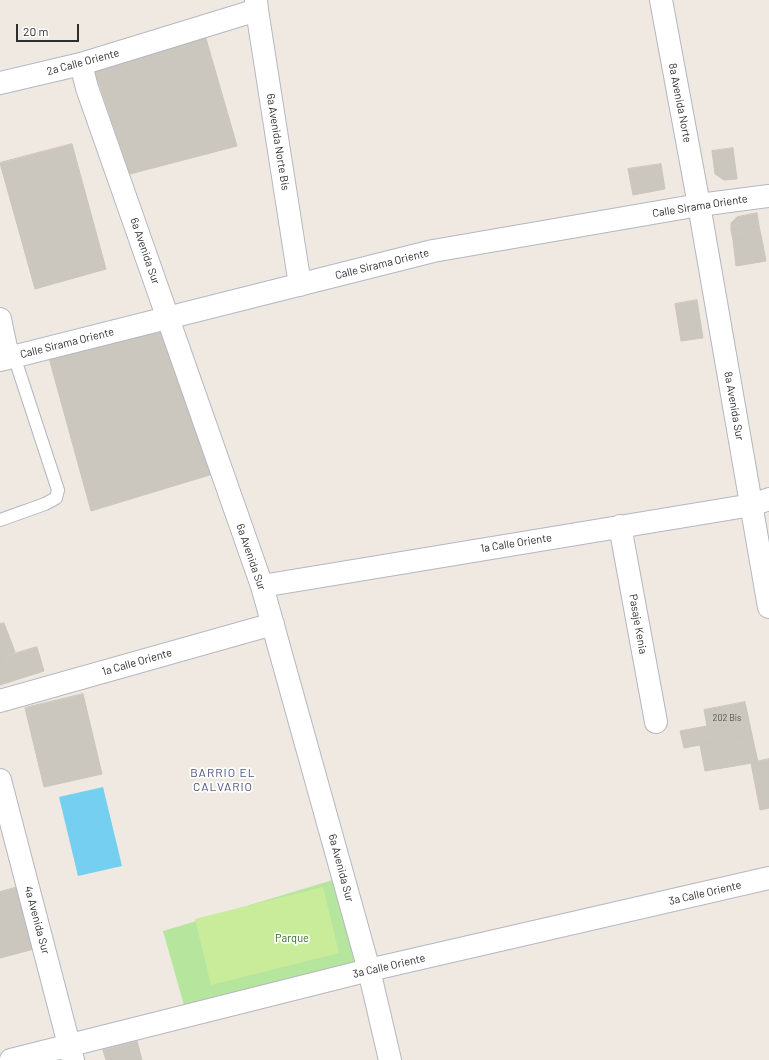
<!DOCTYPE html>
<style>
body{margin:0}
#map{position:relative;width:769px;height:1060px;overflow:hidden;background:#efe9e1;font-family:Barlow,sans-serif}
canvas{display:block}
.scale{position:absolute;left:16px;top:24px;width:63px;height:18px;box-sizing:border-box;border:2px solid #2e2e2e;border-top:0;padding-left:5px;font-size:12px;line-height:14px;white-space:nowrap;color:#2e2e2e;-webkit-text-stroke:3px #fff;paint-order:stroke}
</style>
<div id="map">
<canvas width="769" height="1060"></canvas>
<div class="scale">20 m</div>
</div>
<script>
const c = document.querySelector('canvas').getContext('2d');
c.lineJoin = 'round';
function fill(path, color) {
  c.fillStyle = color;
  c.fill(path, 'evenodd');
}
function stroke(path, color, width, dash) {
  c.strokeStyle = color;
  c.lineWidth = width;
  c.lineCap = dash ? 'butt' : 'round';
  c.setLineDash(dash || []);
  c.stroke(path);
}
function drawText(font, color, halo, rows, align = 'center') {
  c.font = font + ' Barlow,sans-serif';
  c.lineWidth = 3.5;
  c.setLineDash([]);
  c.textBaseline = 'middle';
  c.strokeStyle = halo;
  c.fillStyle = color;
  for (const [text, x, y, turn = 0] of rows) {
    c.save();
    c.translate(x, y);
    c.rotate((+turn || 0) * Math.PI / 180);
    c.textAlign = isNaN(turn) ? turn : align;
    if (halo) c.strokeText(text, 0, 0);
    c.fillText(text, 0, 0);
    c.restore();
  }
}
const green = new Path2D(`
 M343,877L367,962L187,1016L163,931Z`);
const pitch = new Path2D(`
 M323,887L339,953L211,985L195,919Z`);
const water = new Path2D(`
 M103,787L122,866L78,876L59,797Z`);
const building = new Path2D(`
 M205,35L237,146L130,174L94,69Z
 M72,144L106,269L35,289L0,163Z
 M733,148L737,179L724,180L715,174L712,151Z
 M661,164L665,189L633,195L628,169Z
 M757,213L759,226L731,230V223L737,217Z
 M759,226L761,235L733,240L731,230Z
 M761,235L766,261L736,266L733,240Z
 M697,300L703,338L681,341L675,304Z
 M161,327L213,474L91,511L49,358Z
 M4,623L15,652L0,658V624Z
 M37,647L44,671L0,685V658Z
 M83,694L102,774L44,787L25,708Z
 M745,702L752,735L684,748L680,731L707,726L704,710Z
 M752,735L758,762L705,771L700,745Z
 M769,759V808L760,810L751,763Z
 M18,887L34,949L0,958V892Z
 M137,1041L142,1060H106L103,1050Z`);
const lane = new Path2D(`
 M0,520L45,504L56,498L58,490L14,356`);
const street = new Path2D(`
 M257,10L300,285
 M81,64L87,88L262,586L369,970L390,1060
 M0,319L8,357
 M0,360L433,251L699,205L769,196
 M620,526L656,722
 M262,586L752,505L769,499
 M0,701L273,624`);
const secondary = new Path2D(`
 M661,0L699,205L769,607
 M0,83L81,64L257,10L256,0
 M0,780L73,1060
 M11,1060L369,970L769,878`);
const numberNames = [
 ["202 Bis",727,718]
];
const streetNames = [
 ["2a Calle Oriente",83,62,-15],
 ["8a Avenida Norte",680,103,79],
 ["6a Avenida Norte Bis",278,142,81],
 ["Calle Sirama Oriente",700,206,-9],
 ["6a Avenida Sur",145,251,71],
 ["Calle Sirama Oriente",382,264,-14],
 ["Calle Sirama Oriente",67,343,-14],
 ["8a Avenida Sur",734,406,80],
 ["1a Calle Oriente",516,543,-9],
 ["6a Avenida Sur",251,557,71],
 ["Pasaje Kenia",638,624,80],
 ["1a Calle Oriente",137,662,-16],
 ["6a Avenida Sur",341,868,75],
 ["3a Calle Oriente",705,893,-13],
 ["4a Avenida Sur",37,920,75],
 ["3a Calle Oriente",389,966,-13]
];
const parkNames = [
 ["Parque",292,938]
];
const neighbourhoodNames = [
 ["BARRIO EL",223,773],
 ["CALVARIO",223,787]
];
fill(green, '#b6e59e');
fill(pitch, '#c9ec9a');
fill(water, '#75cff0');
fill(building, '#cbc7bf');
stroke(building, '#cbc5ba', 1);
stroke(lane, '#b4b7c1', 14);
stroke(street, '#b4b7c1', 24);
stroke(secondary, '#b4b7c1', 24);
stroke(lane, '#fff', 12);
stroke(street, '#fff', 22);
stroke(secondary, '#fff', 22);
drawText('9px', '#555452', null, numberNames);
drawText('11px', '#2e2e2e', '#fff', streetNames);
drawText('11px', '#2c6e1b', '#fff', parkNames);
c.letterSpacing = '1px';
drawText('12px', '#4d5680', '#fff', neighbourhoodNames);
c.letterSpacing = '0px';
</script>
